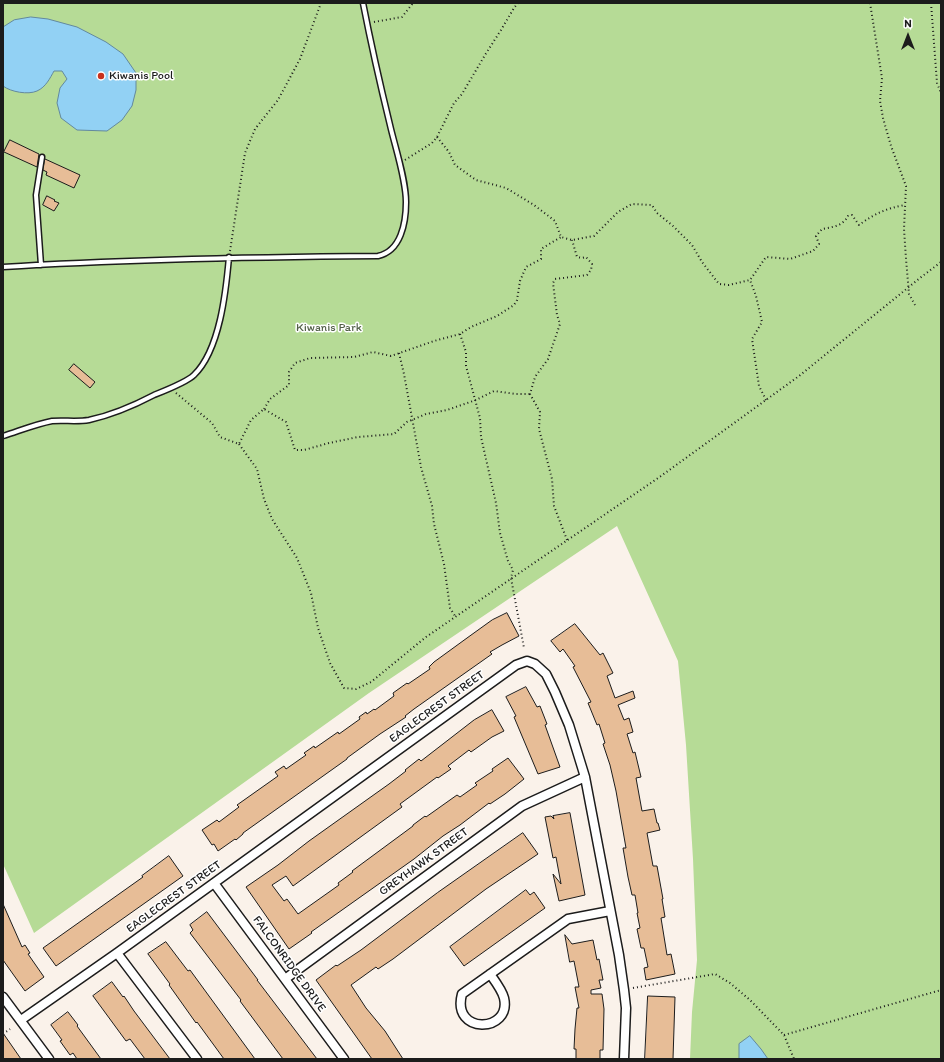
<!DOCTYPE html>
<style>
body{margin:0}
#map{position:relative;width:944px;height:1062px;overflow:hidden;background:#faf2ea;font-family:Itim,sans-serif}
canvas{display:block}
.frame{position:absolute;inset:0;border:4px solid #1c1c1c;pointer-events:none}
.north{position:absolute;left:888px;top:16px;width:40px;height:40px;-webkit-text-stroke:3px #fff;paint-order:stroke;rotate:0deg;font-size:11px;font-weight:700;line-height:16px;text-align:center;color:#1c1c1c}
.north::after{content:'';display:block;margin:auto;width:14px;height:18px;background:#1c1c1c;clip-path:polygon(50% 0,100% 100%,50% 72%,0 100%)}
</style>
<div id="map">
<canvas width="944" height="1062"></canvas>
<div class="frame"></div>
<div class="north">N</div>
</div>
<script>
const c = document.querySelector('canvas').getContext('2d');
c.lineJoin = 'round';
function fill(path, color) {
  c.fillStyle = color;
  c.fill(path, 'evenodd');
}
function stroke(path, color, width, dash) {
  c.strokeStyle = color;
  c.lineWidth = width;
  c.lineCap = dash ? 'butt' : 'round';
  c.setLineDash(dash || []);
  c.stroke(path);
}
function drawText(font, color, halo, rows, align = 'center') {
  c.font = font + ' Itim,sans-serif';
  c.lineWidth = 3;
  c.setLineDash([]);
  c.textBaseline = 'middle';
  c.strokeStyle = halo;
  c.fillStyle = color;
  for (const [text, x, y, turn = 0] of rows) {
    c.save();
    c.translate(x, y);
    c.rotate((+turn || 0) * Math.PI / 180);
    c.textAlign = isNaN(turn) ? turn : align;
    if (halo) c.strokeText(text, 0, 0);
    c.fillText(text, 0, 0);
    c.restore();
  }
}
const green = new Path2D(`
 M3,3H941V1059H690L692,1012L697,960L693,859L686,745L678,661L617,526L369,693L34,933L3,864Z`);
const water = new Path2D(`
 M31,17L48,19L77,27L106,42L123,54L136,73V90L132,106L122,120L107,131L77,130L61,118L57,103L60,88L67,79L62,71H54C50,78 46,87 37,91C28,95 11,92 3,86V27L14,20Z
 M750,1036L761,1049L768,1059H739V1044Z`);
const building = new Path2D(`
 M10,140L39,154L37,167L4,152Z
 M45,159L80,175L74,188L46,175L47,172L43,170Z
 M47,196L55,200L54,201L59,203L54,211L43,205Z
 M74,364L95,382L90,388L69,370Z
 M507,613L519,636L502,645L490,652L492,654L414,709L405,716L406,717L380,734L347,758V759L243,833V834L236,840L235,839L218,851L214,844L212,845L202,830L217,820L219,822L239,807L237,805L278,776L275,772L284,766L286,769L306,755L304,753L314,746L315,748L338,732L339,734L360,719L359,717L366,712L367,714L374,709L375,710L394,696L393,693L407,683L408,684L430,669L429,667L434,662L467,638L492,620Z
 M575,624L600,655L603,653L613,673L607,676L615,698L633,691L635,698L618,705L624,720L629,718L633,732L627,734L633,753L635,752L641,777L636,778L642,811L654,809L657,823H658L660,830L647,833L653,866H657L663,899H662L665,917L661,918L667,955L671,954L675,974L646,980L644,968L648,967L644,948H641L637,929L640,928L637,913H638L635,895H632L628,877L623,848H626L616,791L610,765L603,744L605,743L599,724L597,725L588,703L591,702L573,667L575,666L563,649L560,652L551,641Z
 M526,687L537,707L540,706L547,724L545,725L560,767L538,774L514,717L516,716L506,697Z
 M492,710L504,731L492,737L471,752L469,750L448,766L451,769L438,778L437,777L400,804L402,807L293,886L286,876L272,885L284,901L287,899L298,914L339,885L338,883L353,872L352,871L413,826V825L425,816L426,817L457,795L460,797L477,785L475,783L493,771L492,769L508,758L524,779L505,794L490,804L489,803L460,825L443,836L414,859L311,932L312,933L289,949L246,887L278,865L309,841L389,784L406,771L405,770L419,759L421,761L474,720Z
 M570,813L585,895L559,901L553,874L561,884L556,857L553,858L545,817L551,816L554,819L553,816Z
 M523,833L538,854L486,889L393,959L378,969L376,967L351,985L366,1008L385,1031L403,1059H372L316,980L336,965L337,966L361,950L437,893Z
 M169,856L183,876L56,966L43,948L143,877L142,876Z
 M526,890L530,895L534,892L545,908L464,966L450,947Z
 M3,904L22,947L25,945L30,953L28,954L44,977L25,991L3,960Z
 M207,912L258,980H257L317,1059H283L240,1001L241,1000L190,933L193,930L190,925Z
 M565,935L572,944L593,940L597,960L599,959L603,980H599L601,988L591,990V994H602L604,1009L603,1050H600V1059H576V1049H574L575,1029L577,1008H579L575,987H579L574,961L570,962Z
 M166,942L188,971L190,970L255,1059H224L197,1022L196,1023L169,985L170,984L148,954Z
 M112,982L123,997L124,996L134,1011L170,1059H145L130,1039L126,1041L93,996Z
 M648,996L675,997L673,1059H645Z
 M68,1012L78,1025L77,1026L101,1059H77L73,1053L70,1055L60,1041L62,1040L51,1025Z
 M3,1033L21,1059H3Z`);
const path = new Path2D(`
 M870,3L882,78L880,101L883,118L891,146L906,186L904,229L906,259L909,294L915,305
 M931,3L937,83L941,93
 M374,22L402,17L413,3
 M437,137L449,152L455,165L476,180L506,188L534,205L555,221L561,237L572,240L594,236L618,212L632,204L652,205L657,213L673,226L692,245L702,262L719,284L729,285L750,280
 M405,160L432,143L437,137L454,103L462,94L485,55L501,30L514,8L518,3
 M230,251L245,153L255,129L278,100L300,59L321,3
 M460,334L466,352V366L480,418L481,437L496,503L500,533L508,561L513,570L511,578L524,648
 M399,353L404,374L421,467L432,506L434,524L444,564L450,608L455,616
 M176,393L212,423L220,437L239,444L251,420L264,409L286,422L295,450H304L329,443L358,437L394,434L407,422L426,414L447,410L476,400L494,391L516,394H530
 M766,400L759,386L752,339L762,322L756,296L750,280L766,257L790,259L813,251L819,244L816,236L822,229C833,227 843,226 848,216L852,215L859,225C874,214 887,208 905,205
 M264,409L270,399L289,385V372L295,363L310,358L354,357L373,352L391,356L434,341L460,334L471,327L497,316L514,305L517,300L520,281L526,267L541,259V249L561,237
 M239,444L257,469L264,499L272,519L297,558L311,593L318,628L330,663L344,688L356,689L371,682L426,637L661,476L799,376L920,278L941,262
 M567,540L554,506L552,479L539,429L540,412L530,394L535,377L548,359L560,324L557,315L553,283L555,279L587,275L591,270L592,264L586,257L582,258L577,257L572,240
 M633,988L715,974L730,983L750,1000L784,1035L794,1059
 M3,1034L10,1029
 M784,1035L941,990`);
const lane = new Path2D(`
 M41,265L36,195L42,157
 M3,267C128,259 253,257 378,256C401,251 406,223 406,202C406,179 395,147 390,125C380,84 371,44 363,3
 M3,436C19,431 36,424 52,421C64,420 77,422 89,420C112,415 133,406 154,395C164,391 187,382 194,375C220,350 226,291 229,257`);
const street = new Path2D(`
 M214,883L344,1059
 M117,953L197,1059
 M490,974C495,981 502,990 504,998C512,1033 451,1035 462,994L568,919L610,911
 M285,979L522,806L585,777
 M3,997L49,1059
 M21,1020L117,953L516,665L527,661L535,664L546,674L555,692L569,725L585,777L619,955L624,990L626,1008L624,1059`);
const markers = [
 [101,76,4,"#c8321e"]
];
const poiNames = [
 ["Kiwanis Pool",109,76]
];
const parkNames = [
 ["Kiwanis Park",329,328]
];
const streetNames = [
 ["EAGLECREST STREET",437,707,-36],
 ["GREYHAWK STREET",424,862,-36],
 ["EAGLECREST STREET",174,897,-36],
 ["FALCONRIDGE DRIVE",289,964,54]
];
fill(green, '#b6db96');
fill(water, '#92d1f4');
stroke(water, '#63899e', 1);
fill(building, '#e7bd97');
stroke(building, '#1c1c1c', 1);
stroke(lane, '#1c1c1c', 7);
stroke(street, '#1c1c1c', 11);
stroke(path, '#1c1c1c', 2, [1, 3]);
stroke(lane, '#fff', 4);
stroke(street, '#fff', 8);
for (const [x, y, r, color] of markers) {
  const dot = new Path2D();
  dot.arc(x, y, r, 0, 2 * Math.PI);
  c.fillStyle = color;
  c.fill(dot);
  stroke(dot, '#fff', 1.5);
}
drawText('12px', '#1c1c1c', '#fff', poiNames, 'left');
drawText('12px', '#525f47', '#fff', parkNames);
drawText('12px', '#1c1c1c', '#fff', streetNames);
</script>
